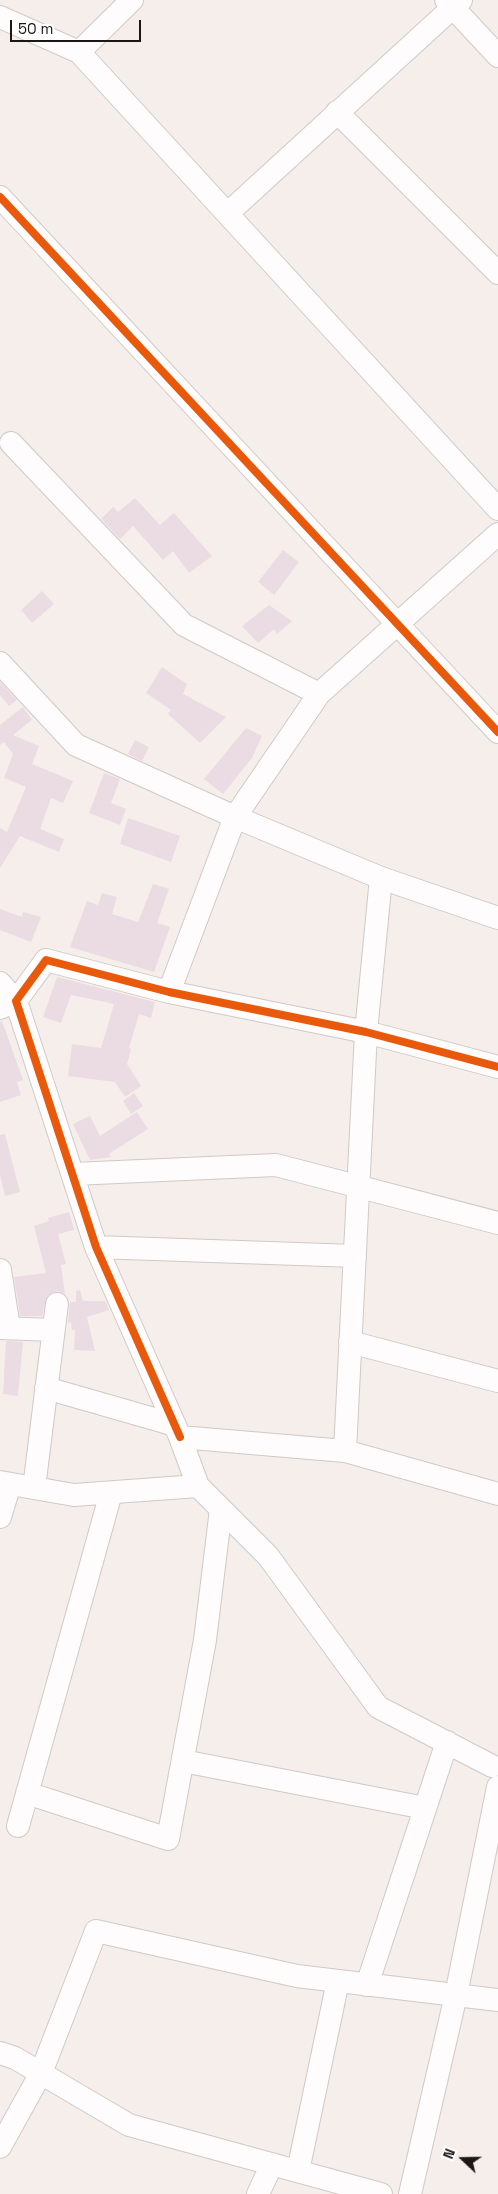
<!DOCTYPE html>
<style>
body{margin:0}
#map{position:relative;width:498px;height:2194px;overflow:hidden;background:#f6eeea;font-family:"Space Grotesk",sans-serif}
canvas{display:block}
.north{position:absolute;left:438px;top:2134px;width:50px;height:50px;-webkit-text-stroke:4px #fff;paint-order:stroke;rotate:291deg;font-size:14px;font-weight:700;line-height:20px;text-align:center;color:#1b1715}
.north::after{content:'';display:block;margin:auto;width:18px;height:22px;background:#1b1715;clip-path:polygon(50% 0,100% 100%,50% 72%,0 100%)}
.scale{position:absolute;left:10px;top:20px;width:131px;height:22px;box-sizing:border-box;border:2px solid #1b1715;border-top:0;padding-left:6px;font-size:15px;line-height:18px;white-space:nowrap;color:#1b1715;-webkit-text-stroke:4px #fff;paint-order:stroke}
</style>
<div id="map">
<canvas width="498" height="2194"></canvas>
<div class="north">N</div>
<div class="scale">50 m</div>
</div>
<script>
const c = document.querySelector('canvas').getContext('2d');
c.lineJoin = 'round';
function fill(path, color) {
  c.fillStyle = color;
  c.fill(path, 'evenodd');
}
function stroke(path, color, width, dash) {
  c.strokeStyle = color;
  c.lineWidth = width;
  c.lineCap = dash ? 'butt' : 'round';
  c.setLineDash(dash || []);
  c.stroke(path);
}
const building = new Path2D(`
 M135,498L160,525L174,513L212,556L189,573L173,551L163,560L133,526L120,539L101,519L113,507L118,512Z
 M283,550L299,562L274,595L258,582Z
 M42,591L54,604L32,623L21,610Z
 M269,605L292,621L277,634L274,629L258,643L242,626Z
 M162,667L187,684L183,694L226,717L200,743L168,714L171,710L146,693Z
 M0,682L17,700L9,706L0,695Z
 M23,707L32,720L13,735L39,746L32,764L73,781L63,803L51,798L40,829L64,839L59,852L20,836L0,868V828L7,832L26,787L4,778L13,754L4,742L0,745V725Z
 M246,728L262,736L252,758L223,794L204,779Z
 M135,740L149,747L142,761L128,754Z
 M104,773L120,779L111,803L126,809L120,825L89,813Z
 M128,818L180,836L171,862L120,844Z
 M153,884L169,889L157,923L170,927L154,972L70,947L87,901L98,905L102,893L117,897L112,914L138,922Z
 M0,909L22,917L23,912L41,917L31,942L0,930Z
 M57,977L155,1002L151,1018L139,1014L129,1048L131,1049L127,1064L141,1086L125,1097L115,1082L68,1076L72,1044L101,1048L114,1004L71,995L61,1023L43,1017Z
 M2,1021L23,1080L17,1082L21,1095L0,1102V1022Z
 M134,1093L143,1106L131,1114L123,1101Z
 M137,1112L148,1129L109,1154L111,1157L90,1160L73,1124L90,1116L100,1136Z
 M5,1134L20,1192L5,1196L0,1175V1135Z
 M69,1212L74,1230L58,1234L66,1264L61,1265L65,1294L58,1291L47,1296L42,1316H20L14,1277L46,1273L34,1226L49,1221L48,1218Z
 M80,1290L83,1301H105L109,1310L87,1317L95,1351L74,1350L75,1330H72L71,1322L68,1323L70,1302H76V1291Z
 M6,1341L23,1342L18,1396L3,1394Z`);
const minor = new Path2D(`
 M446,0L498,56
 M0,17L79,52L498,509
 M79,52L132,0
 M337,112L498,273
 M0,197L498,732
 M228,213L461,0
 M11,443L184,625L319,694
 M0,663L76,745L235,817L381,878L498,918
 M0,983L16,1001L0,1008
 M169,992L235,817L319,694L498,534
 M73,1174L276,1165L498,1223
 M96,1247L355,1256
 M0,1270L9,1328
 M0,1328L53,1330
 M350,1342L498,1381
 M46,1388L175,1425
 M180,1437L96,1247L16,1001L46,960L169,992L366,1032L498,1067
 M345,1451L366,1032L381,878
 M0,1482L74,1495L198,1486L268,1556L378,1707L492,1766
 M198,1486L180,1437L345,1451L498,1494
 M34,1488L57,1304
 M0,1517L10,1484
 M183,1761L425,1808
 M27,1793L168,1839L205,1640L221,1509
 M18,1826L111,1493
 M367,1985L447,1742
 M0,2053L15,2058L129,2125L381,2194
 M0,2147L41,2073L96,1931L297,1976L498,2000
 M298,2171L338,1981
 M258,2194L272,2164
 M410,2194L456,1995L498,1787`);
const cycleway = new Path2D(`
 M0,197L498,732
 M180,1437L96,1247L16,1001L46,960L169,992L366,1032L498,1067`);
fill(building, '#ebdce4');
stroke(minor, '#d0c9c6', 24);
stroke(minor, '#fefcfc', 22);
stroke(cycleway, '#e8590c', 8);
</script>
